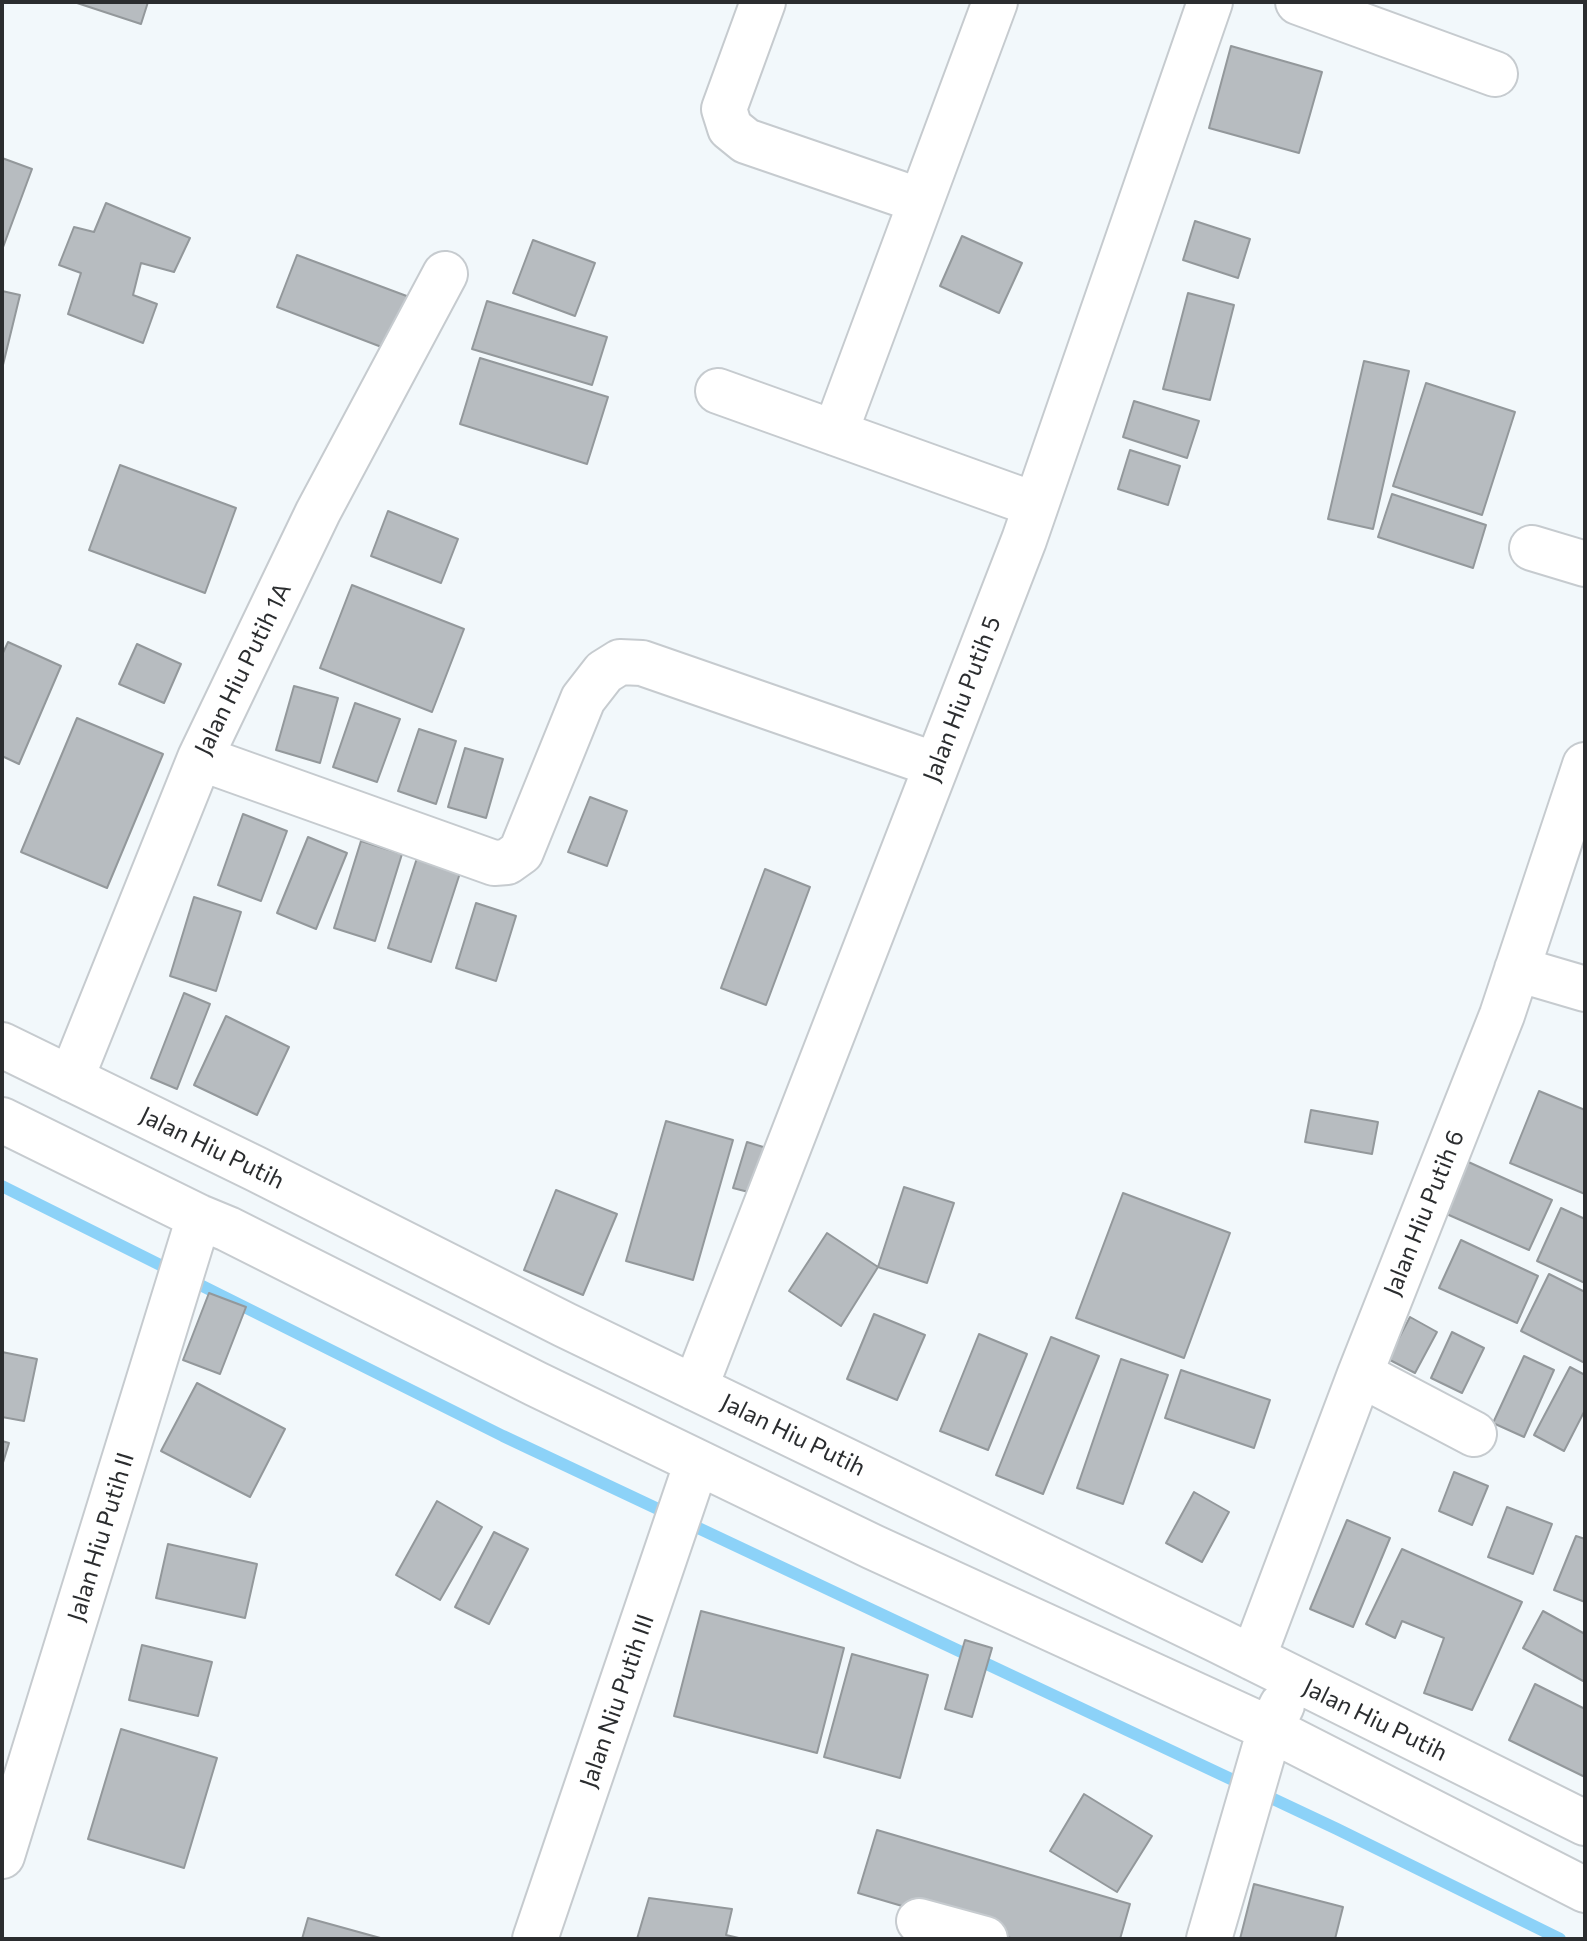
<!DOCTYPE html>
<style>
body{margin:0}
#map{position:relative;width:1587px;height:1941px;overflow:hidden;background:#f2f8fb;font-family:Commissioner,sans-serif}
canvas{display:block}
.frame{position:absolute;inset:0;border:4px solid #2b2d2f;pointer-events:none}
</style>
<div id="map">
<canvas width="1587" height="1941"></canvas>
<div class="frame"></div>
</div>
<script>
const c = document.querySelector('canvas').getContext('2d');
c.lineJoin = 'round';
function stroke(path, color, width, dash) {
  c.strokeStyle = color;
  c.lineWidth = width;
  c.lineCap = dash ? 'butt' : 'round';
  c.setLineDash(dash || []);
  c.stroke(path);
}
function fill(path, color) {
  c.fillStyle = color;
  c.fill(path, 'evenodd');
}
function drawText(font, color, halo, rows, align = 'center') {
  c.font = font + ' Commissioner,sans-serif';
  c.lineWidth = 8;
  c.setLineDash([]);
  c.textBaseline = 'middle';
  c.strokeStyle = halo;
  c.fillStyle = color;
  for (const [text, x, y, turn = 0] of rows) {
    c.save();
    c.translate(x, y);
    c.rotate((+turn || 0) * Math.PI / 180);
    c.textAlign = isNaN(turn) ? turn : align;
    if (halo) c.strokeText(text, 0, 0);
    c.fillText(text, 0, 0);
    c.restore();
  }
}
const stream = new Path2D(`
 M2,1186L503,1436L1337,1829L1560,1939`);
const building = new Path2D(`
 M74,2H148L141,24Z
 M1231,46L1322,72L1299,153L1209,128Z
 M2,158L32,169L2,250Z
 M106,203L190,238L174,272L141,263L133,295L157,304L143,343L68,314L81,273L59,265L74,227L94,232Z
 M1195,221L1250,239L1238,278L1183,260Z
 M962,236L1022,263L999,313L940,286Z
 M533,240L595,263L575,316L513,293Z
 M297,255L412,298L392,351L277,307Z
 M2,291L20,295L2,369Z
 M1188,293L1234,305L1210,400L1163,389Z
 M487,301L607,337L592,385L472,349Z
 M480,358L608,397L587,464L460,424Z
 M1364,361L1409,371L1373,529L1328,519Z
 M1426,383L1515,412L1482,515L1393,486Z
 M1134,401L1199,421L1187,458L1123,437Z
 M1130,450L1180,466L1168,505L1118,489Z
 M120,465L236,508L205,593L89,550Z
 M1392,494L1486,525L1473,568L1378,537Z
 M388,511L458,539L441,583L371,556Z
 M352,585L464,629L432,712L320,668Z
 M8,642L61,666L19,764L2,756V655Z
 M137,644L181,664L164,703L119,684Z
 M294,686L338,698L320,763L276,750Z
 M355,703L400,719L377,782L333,767Z
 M77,718L163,754L107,888L21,852Z
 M419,729L456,741L436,804L398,791Z
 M465,748L503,759L486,818L448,807Z
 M590,797L627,811L607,866L568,852Z
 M243,814L287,831L261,901L218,885Z
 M308,837L347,853L316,929L277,913Z
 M361,841L402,854L375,941L334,928Z
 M417,858L460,873L431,962L388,948Z
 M765,869L810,887L766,1005L721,988Z
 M194,897L241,912L216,991L170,976Z
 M476,903L516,916L496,981L456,968Z
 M184,993L210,1004L177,1089L151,1078Z
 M226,1016L289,1047L257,1115L194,1085Z
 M1539,1091L1585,1110V1194L1510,1163Z
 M1311,1110L1378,1122L1372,1154L1305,1142Z
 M666,1121L733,1140L693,1280L626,1261Z
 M747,1142L773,1150L760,1195L733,1188Z
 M1464,1160L1552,1200L1529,1250L1442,1212Z
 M904,1187L954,1203L927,1283L878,1267Z
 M556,1190L617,1214L583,1295L524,1270Z
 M1123,1193L1230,1233L1184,1358L1076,1318Z
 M1561,1208L1585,1219V1283L1537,1261Z
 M827,1233L878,1267L841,1326L789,1291Z
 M1461,1240L1538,1276L1517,1323L1439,1288Z
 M1549,1274L1585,1292V1363L1521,1331Z
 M209,1293L246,1307L220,1374L183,1360Z
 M874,1314L925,1335L897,1400L847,1379Z
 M1410,1317L1437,1332L1415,1373L1388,1359Z
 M1452,1332L1484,1348L1462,1393L1431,1378Z
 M979,1334L1027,1354L988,1450L940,1431Z
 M1051,1337L1099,1356L1043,1494L996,1475Z
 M2,1352L37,1359L24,1421L2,1417Z
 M1524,1356L1554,1370L1524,1437L1493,1423Z
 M1121,1359L1168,1375L1123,1504L1077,1488Z
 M1570,1367L1585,1375V1410L1564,1451L1534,1435Z
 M1181,1370L1270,1400L1254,1448L1165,1418Z
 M197,1383L285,1429L250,1497L161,1451Z
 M2,1441L9,1443L2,1466Z
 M1454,1472L1488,1486L1472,1525L1439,1511Z
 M1194,1492L1229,1512L1202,1562L1166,1543Z
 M437,1501L482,1527L440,1600L396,1575Z
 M1507,1507L1552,1524L1533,1574L1488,1557Z
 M1347,1520L1390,1538L1353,1627L1310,1609Z
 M494,1532L528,1549L489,1624L455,1607Z
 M1576,1536L1585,1539V1602L1554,1590Z
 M168,1544L257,1564L245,1618L156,1598Z
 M1402,1549L1522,1602L1472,1710L1424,1693L1444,1638L1402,1621L1395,1638L1366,1624Z
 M701,1611L844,1648L817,1753L674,1716Z
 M1543,1611L1585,1634V1682L1523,1648Z
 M965,1640L992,1648L972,1717L945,1709Z
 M142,1645L212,1662L198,1716L129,1700Z
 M852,1654L928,1675L900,1778L824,1757Z
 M1535,1684L1585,1709V1777L1509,1740Z
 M121,1729L217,1758L184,1868L88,1839Z
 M1084,1794L1152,1836L1117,1892L1050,1851Z
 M877,1830L1130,1904L1120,1939H1014L858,1893Z
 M1254,1884L1343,1907L1335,1939H1240Z
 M649,1898L732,1909L726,1935L743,1939H637Z
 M308,1918L384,1939H302Z`);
const minor = new Path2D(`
 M763,2L724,109L730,128L746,141L921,201
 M1298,2L1495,74
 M718,391L1036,505
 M835,433L995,2
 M1532,548L1585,564
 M200,758L494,863L507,862L521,852L583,699L604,672L620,662L642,663L936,765
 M1517,969L1585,989
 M2,1045L256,1169L565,1325L1217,1640L1585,1823
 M71,1079L200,758L318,512L445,274
 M2,1120L199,1217L228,1229L536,1384L873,1547L1270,1729L1585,1890
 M1360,1374L1474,1434
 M695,1388L1024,540L1210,2
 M1253,1658L1360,1374L1502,1015L1585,765
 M2,1856L199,1217
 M919,1921L985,1939
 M535,1939L697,1462
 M1209,1939L1270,1729L1282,1705`);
const streetNames = [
 ["Jalan Hiu Putih 1A",243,669,-64],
 ["Jalan Hiu Putih 5",962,699,-69],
 ["Jalan Hiu Putih",212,1148,26],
 ["Jalan Hiu Putih 6",1424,1213,-68],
 ["Jalan Hiu Putih",793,1435,26],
 ["Jalan Hiu Putih II",101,1537,-73],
 ["Jalan Niu Putih III",617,1701,-71],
 ["Jalan Hiu Putih",1375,1720,26]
];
stroke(stream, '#8cd2f8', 12);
fill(building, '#b7bcc0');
stroke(building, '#93989b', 2);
stroke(minor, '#c6cbcf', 48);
stroke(minor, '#fff', 44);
drawText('24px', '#2b2d2f', '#fff', streetNames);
</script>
